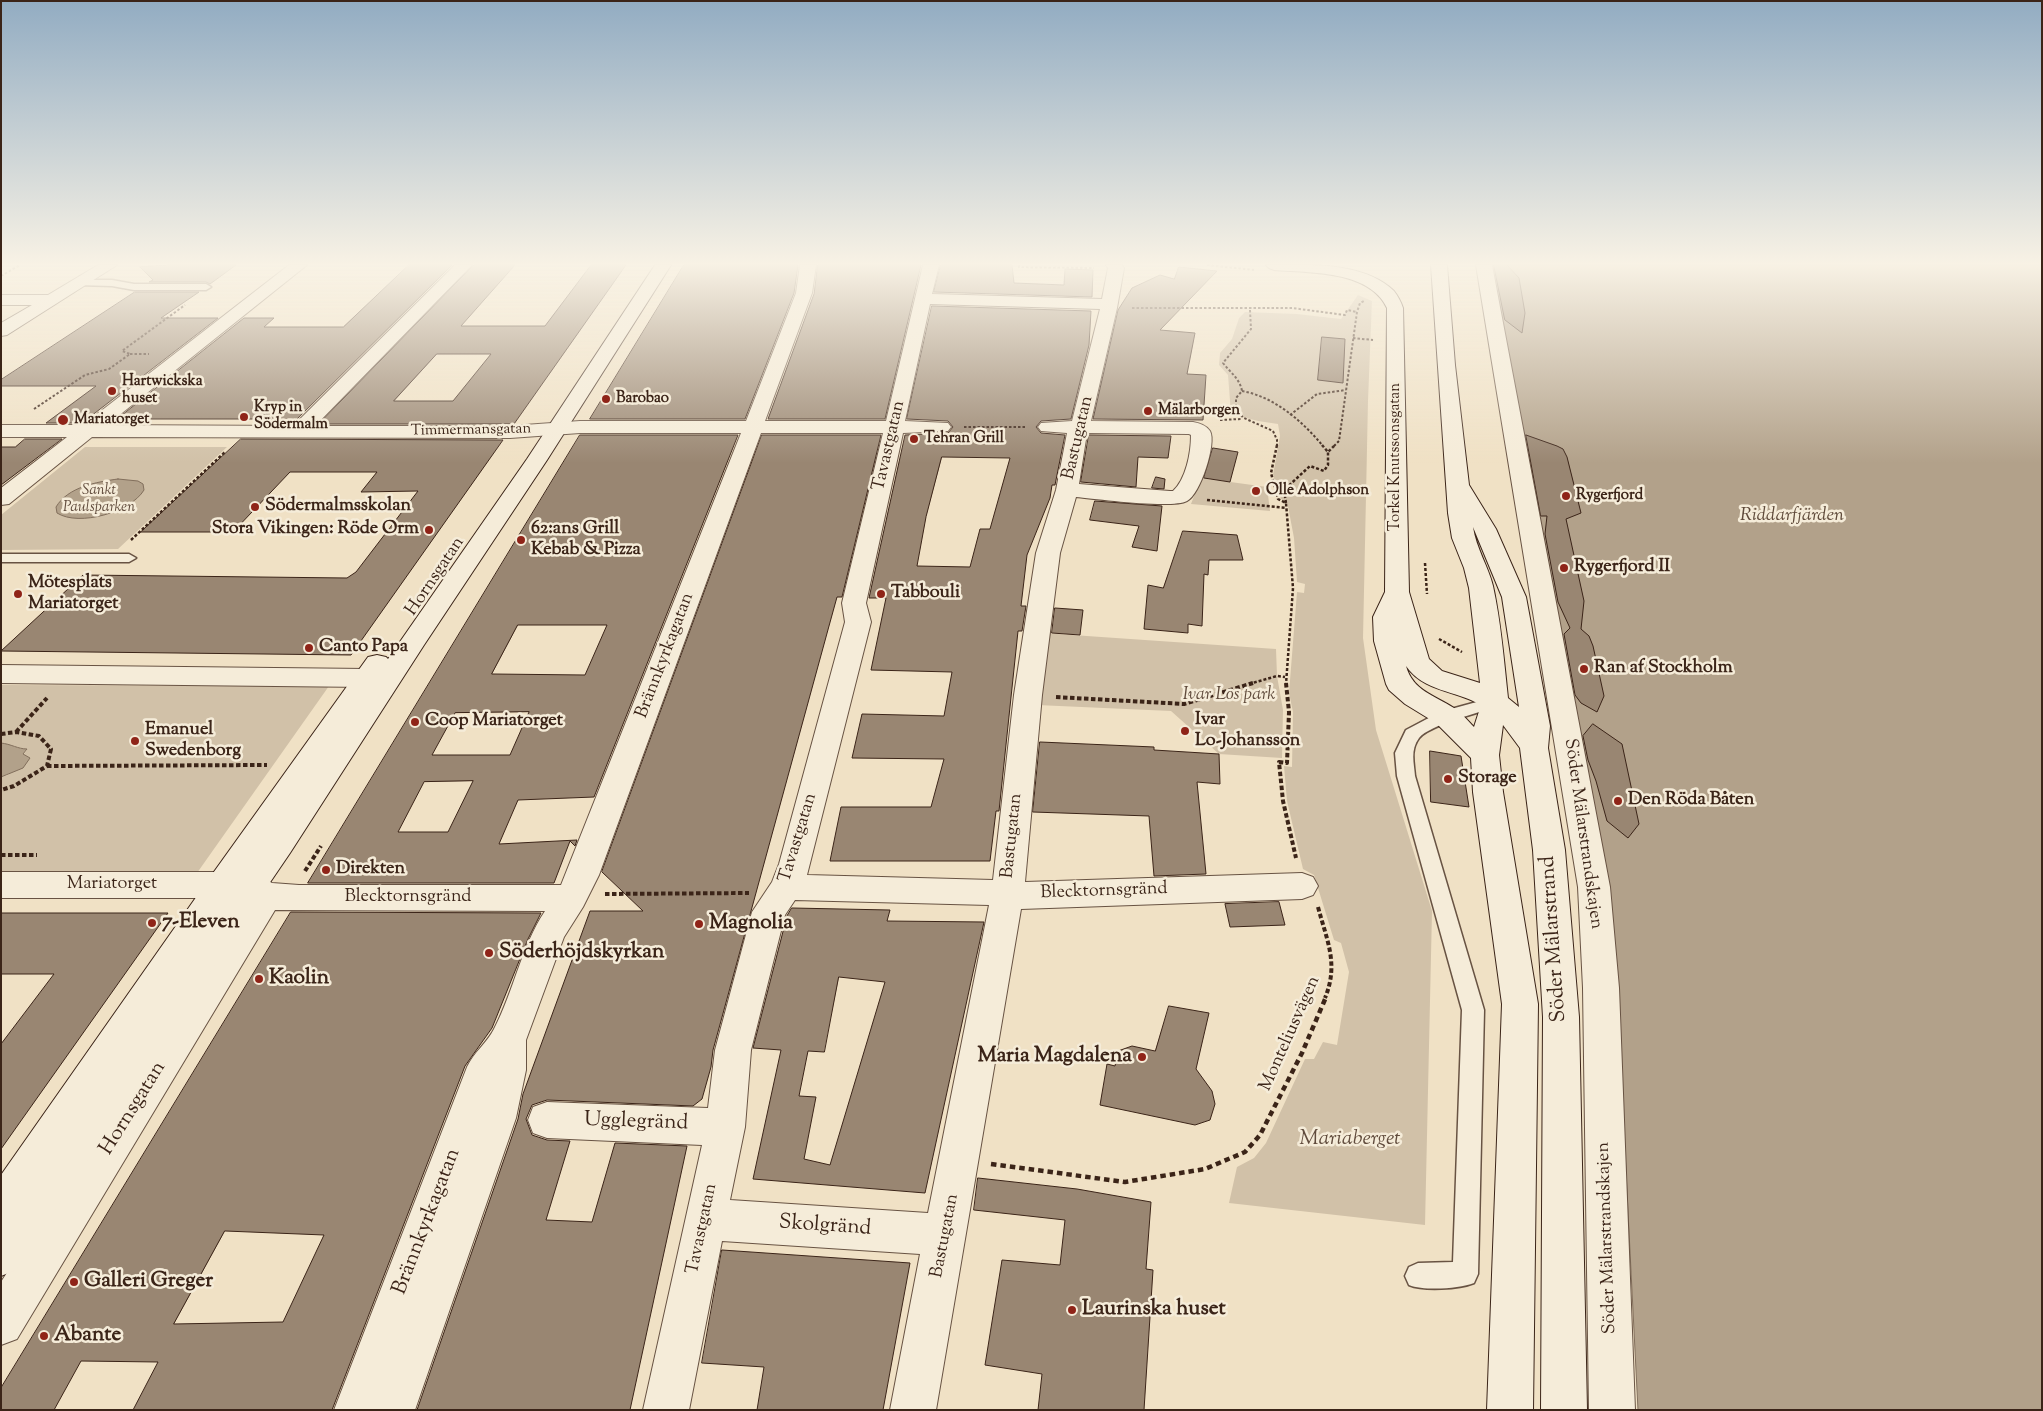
<!DOCTYPE html>
<meta charset="utf-8">
<style>
body{margin:0}
#map{position:relative;width:2043px;height:1411px;overflow:hidden;background:#f0e1c5;font-family:"Sorts Mill Goudy",serif}
canvas{display:block}
.frame{position:absolute;inset:0;border:2px solid #3b2418;pointer-events:none}
</style>
<div id="map">
<canvas width="2043" height="1411"></canvas>
<div class="frame"></div>
</div>
<script>
const c = document.querySelector('canvas').getContext('2d');
c.lineJoin = 'round';
function fill(path, color) {
  c.fillStyle = color;
  c.fill(path, 'evenodd');
}
function stroke(path, color, width, dash) {
  c.strokeStyle = color;
  c.lineWidth = width;
  c.lineCap = dash ? 'butt' : 'round';
  c.setLineDash(dash || []);
  c.stroke(path);
}
function drawText(font, color, halo, rows, align = 'center') {
  c.font = font + ' "Sorts Mill Goudy",serif';
  c.lineWidth = 5;
  c.setLineDash([]);
  c.textBaseline = 'middle';
  c.strokeStyle = halo;
  c.fillStyle = color;
  for (const [text, x, y, turn = 0] of rows) {
    c.save();
    c.translate(x, y);
    c.rotate((+turn || 0) * Math.PI / 180);
    c.textAlign = isNaN(turn) ? turn : align;
    if (halo) c.strokeText(text, 0, 0);
    c.fillText(text, 0, 0);
    c.restore();
  }
}
const green = new Path2D(`
 M1358,295L1372,301L1368,401L1363,638L1376,730L1432,911L1425,1225L1229,1203L1237,1167L1254,1158L1266,1143L1305,1059H1314L1323,1042L1337,1045L1349,972L1341,943L1334,940L1314,875L1303,869L1287,801L1284,766L1292,767L1293,712L1289,693L1297,592L1304,593L1305,584L1297,582L1294,538L1287,501L1281,499L1273,475L1280,436L1278,424L1258,421L1231,414L1228,375L1219,365L1220,353L1232,339L1239,318L1245,312L1297,314L1341,319Z
 M85,447H227L118,549L1,550V515Z
 M1201,478L1267,487L1270,511L1191,504Z
 M1043,633L1276,649L1277,676L1283,710L1282,758L1219,754L1171,711L1037,705Z
 M1,685L329,686L197,873H1V777L8,775L27,750L1,743Z`);
const water = new Path2D(`
 M1491,265H2042V1410H1638L1617,993Z
 M118,479L138,481L143,484L144,490C131,512 79,527 57,513L56,507C68,487 96,482 118,479Z
 M1,743C11,744 18,749 27,749L23,754L30,758L23,768L1,777Z`);
const building = new Path2D(`
 M170,265H236L210,284L206,282H149L153,280L140,267Z
 M409,265H452L292,424H257L262,419H117L244,318H274L264,327H343Z
 M474,265H515L461,326H545L591,265H626L514,424H319ZM437,354H491L453,401H394Z
 M684,265H798L794,293L745,419H590Z
 M818,265H921L885,419H768L814,294Z
 M941,265H1012L1014,283L1064,285L1065,269L1093,270L1092,297L934,292Z
 M1494,265H1507L1519,278L1525,313L1522,333L1505,320Z
 M1179,267L1217,271L1160,330L1195,333L1187,374L1206,375L1203,420L1093,419L1118,310L1132,288L1160,275L1174,279Z
 M135,292H199L161,318H218L82,423H46L96,386H1V380Z
 M932,306L1091,311L1089,345L1071,419L1041,421L1036,427L1041,433L1065,435L1055,485H1052L1050,498L1027,555L1021,606H1026L1022,631H1018L999,811H996L990,861H830L841,807H931L944,759L852,758L862,714L944,716L952,672L871,670L886,598H869L905,435L948,433L953,427L948,421L907,419ZM942,457L1010,458L990,529H980L970,567L917,566L926,517Z
 M1322,337L1345,339L1343,383L1318,380Z
 M580,435H738L594,797L518,800L499,844L577,840L575,846L570,841L554,883H308ZM518,625H607L585,675L492,674ZM529,712L510,755H432L455,713ZM473,781L448,832H398L424,782Z
 M762,435H881L842,597H837L829,626L713,1050L711,1067L702,1099L693,1106L547,1100L532,1105L526,1119L532,1135L547,1140L570,1141L546,1220L592,1222L615,1143L687,1146L630,1410H417L518,1119L523,1094L590,911H643L602,872Z
 M1089,435L1171,436L1168,458L1138,457L1136,487L1081,482Z
 M1526,435L1557,446L1563,449L1567,457L1581,513L1566,519L1584,601L1581,629L1589,636L1593,646L1604,696L1597,712L1581,703L1575,695L1564,634L1570,628L1558,602L1545,534L1547,516H1541Z
 M25,439H62L1,485V447H15Z
 M241,439L503,440L351,655L1,651L83,575L347,578L356,572L418,491L361,492L377,472H290L233,532H141Z
 M1213,448L1238,452L1230,482L1204,478Z
 M1156,477L1165,479L1164,489L1152,488Z
 M1095,501L1162,506L1157,551L1132,547L1139,526L1090,520Z
 M1183,531L1237,535L1243,560H1209L1208,575L1204,574L1202,626L1188,624V633L1144,629L1148,585L1163,588Z
 M1055,608L1083,610L1080,635L1052,633Z
 M1593,724L1622,744L1639,824L1628,838L1607,821L1596,781L1588,760L1583,736Z
 M1040,742L1154,747V750L1219,754L1220,784L1197,782L1206,874L1154,876L1149,816L1033,812Z
 M1430,751L1461,756L1469,807L1431,802Z
 M1279,902L1285,925L1230,927L1225,904Z
 M792,908L890,910L887,921L984,922L925,1193L753,1179L781,1050L753,1048L787,916ZM839,977L885,982L830,1165L804,1159L816,1097L799,1096L808,1051L824,1052Z
 M291,912L541,913L528,939L492,1028L465,1066L332,1410H133L158,1362L81,1361L54,1410H1V1388ZM225,1231L324,1235L283,1322L174,1324Z
 M1,913H168L1,1149V1044L54,974H1Z
 M1169,1006L1209,1013L1196,1069L1212,1091L1215,1104L1210,1120L1195,1125L1100,1105L1107,1064L1115,1066L1118,1051L1132,1046L1155,1051Z
 M978,1178L1077,1189L1151,1202L1146,1269L1153,1270L1144,1410H1038L1042,1374L985,1365L1002,1260L1060,1265L1065,1220L974,1210Z
 M722,1250L910,1263L883,1410H757L764,1367L702,1363Z`);
const pathFar3 = new Path2D(`
 M1019,265V267L1094,268
 M1207,265L1254,270
 M1,276L20,265
 M1132,308H1292L1345,315L1347,310L1357,312
 M1250,310L1251,329L1223,363C1230,372 1240,379 1242,391L1236,398V411L1244,418L1273,431L1277,440V446
 M1353,338L1373,340
 M130,354H149
 M1242,391C1275,397 1302,421 1323,446
 M34,409L85,375L109,369L130,354L122,351L185,305
 M1290,415L1317,394L1346,390
 M1220,420L1241,419
 M964,427H1025
 M1334,446L1339,441L1357,312L1360,303L1364,301`);
const pathFar2 = new Path2D(`
 M1277,445L1271,473L1278,499L1286,503L1293,588L1286,684
 M1322,445L1328,452L1335,445
 M1207,500L1286,508
 M1286,503L1284,490L1310,466L1324,471L1328,465V452
 M131,540L225,452
 M1425,563L1427,594
 M1439,639L1462,652
 M1249,684L1277,676L1285,677`);
const pathFar1 = new Path2D(`
 M1286,683L1289,712L1287,763L1279,762L1283,801L1296,858
 M1056,697L1184,704L1253,683
 M16,732L47,698
 M1,734L16,732L39,736L51,749L47,766L14,786L1,790
 M47,766L267,765
 M1,855H37
 M305,871L321,846
 M605,894L749,893
 M1318,907C1327,941 1339,964 1325,998`);
const path = new Path2D(`
 M991,1164L1125,1182L1205,1169L1245,1152L1260,1135L1302,1053L1326,997`);
const lane = new Path2D(`
 M80,280H112L134,284H206L211,287L206,290H134L112,286L77,285V281Z
 M1,554H129L136,558L129,562H1Z
 M1495,697L1501,698L1503,702L1501,706C1483,711 1429,725 1419,738C1410,750 1414,763 1415,776L1484,1010L1478,1274L1474,1283C1459,1289 1424,1291 1409,1285L1405,1276L1409,1267L1418,1263L1453,1262L1462,1010L1397,776L1395,753L1406,730L1440,712Z`);
const street = new Path2D(`
 M98,265H117L7,335L1,336V323L32,305H1V295H48Z
 M289,265H307L107,425L293,426L455,265H472L315,426H510L580,421H746L796,293L800,265H816L812,293L765,421H886L923,265H939L932,294L1102,299L1108,268L1106,265H1122L1124,268L1117,308L1091,421L1193,422C1199,423 1206,425 1210,431C1217,443 1200,495 1187,501C1172,509 1097,499 1076,497L1060,553L1042,695L1025,882L1302,873L1313,877L1318,886L1313,895L1302,899L1021,909L936,1410H890L920,1254L722,1241L689,1410H643L702,1145L547,1138L533,1133L528,1120L533,1107L547,1102L708,1108L715,1050L752,912L772,882L779,864L845,622L842,603L883,433H761L599,875L583,907L564,937L526,1040V1070L516,1118L415,1410H334L467,1067C474,1052 487,1043 494,1029C514,991 521,947 545,911L275,910L17,1339L1,1345V1282L246,900L243,898H1V872H249L260,876L272,883L299,885H561L741,433H580L510,438L92,437L9,504L1,505V488L67,437H1V425H83ZM930,304L1100,309L1072,421L1041,423L1038,427L1041,431L1067,433L1056,490L1036,553L1014,695L993,880L807,875L871,622L866,603L903,433L948,431L951,427L948,423L905,421ZM1087,433L1189,434L1191,435C1191,453 1186,479 1173,491H1170L1079,484ZM795,900L989,905L928,1213L730,1200L745,1127L751,1050L785,915Z
 M1476,265H1492L1610,887L1619,988L1635,1410H1589L1583,988L1578,887Z
 M1,665L367,669L376,672L380,678L376,684L367,687L1,683Z`);
const secondary = new Path2D(`
 M655,265H671L547,460L424,645L290,853L239,928L16,1270L1,1276V1175L211,876L368,657L377,655L386,657L388,659L527,459Z
 M1266,265C1306,265 1363,261 1394,291C1398,296 1401,302 1403,308L1409,592L1429,659L1442,671L1480,683L1469,588L1464,568L1452,538L1448,513L1431,265H1447L1455,365L1469,485L1496,529L1526,597L1550,726L1548,748L1565,850L1579,1017L1587,1410H1541L1543,1017L1533,850L1520,748L1503,725L1499,755L1503,792L1538,1004L1533,1410H1487L1502,1004L1473,792L1471,758L1436,723L1405,704L1389,690L1386,684L1374,641L1373,617L1385,592L1387,308C1369,270 1310,273 1274,270L1269,268ZM1473,527L1502,597L1519,707L1508,698C1504,661 1501,622 1493,586C1488,566 1476,548 1473,527ZM1406,666C1424,692 1455,690 1481,705L1474,727C1468,721 1462,713 1454,708C1434,695 1413,691 1406,666Z`);
const markers = [
 [112,391,5,"#8f2418"],
 [606,399,5,"#8f2418"],
 [1148,411,5,"#8f2418"],
 [244,417,5,"#8f2418"],
 [63,420,6,"#8f2418"],
 [914,439,5,"#8f2418"],
 [1256,491,5,"#8f2418"],
 [1566,496,5,"#8f2418"],
 [255,507,5,"#8f2418"],
 [429,530,5,"#8f2418"],
 [521,540,5,"#8f2418"],
 [1564,568,5,"#8f2418"],
 [18,594,5,"#8f2418"],
 [881,594,5,"#8f2418"],
 [309,648,5,"#8f2418"],
 [1584,669,5,"#8f2418"],
 [415,722,5,"#8f2418"],
 [1185,731,5,"#8f2418"],
 [135,741,5,"#8f2418"],
 [1448,779,5,"#8f2418"],
 [1618,801,5,"#8f2418"],
 [326,870,5,"#8f2418"],
 [152,923,5,"#8f2418"],
 [699,924,5,"#8f2418"],
 [489,953,5,"#8f2418"],
 [259,979,5,"#8f2418"],
 [1142,1057,5,"#8f2418"],
 [74,1282,5,"#8f2418"],
 [1072,1310,5,"#8f2418"],
 [44,1336,5,"#8f2418"]
];
const farPoinames = [
 ["Hartwickska",122,382],
 ["huset",122,399],
 ["Barobao",616,399],
 ["Kryp in",254,408],
 ["Södermalm",254,425],
 ["Mälarborgen",1158,411],
 ["Mariatorget",74,420],
 ["Tehran Grill",924,439],
 ["Olle Adolphson",1266,491],
 ["Rygerfjord",1576,496]
];
const farStreetnames = [
 ["Timmermansgatan",471,431,-1],
 ["Torkel Knutssonsgatan",1396,457,-90]
];
const farParknames = [
 ["Sankt",99,491],
 ["Paulsparken",99,508]
];
const streetNames = [
 ["Bastugatan",1079,438,-77],
 ["Tavastgatan",890,446,-77],
 ["Hornsgatan",436,577,-56],
 ["Brännkyrkagatan",666,656,-69],
 ["Söder Mälarstrandskajen",1582,834,82],
 ["Bastugatan",1013,836,-84],
 ["Tavastgatan",799,838,-73],
 ["Mariatorget",112,885],
 ["Blecktornsgränd",1104,892,-2],
 ["Blecktornsgränd",408,898],
 ["Monteliusvägen",1291,1034,-66],
 ["Tavastgatan",703,1229,-78],
 ["Bastugatan",946,1236,-79],
 ["Söder Mälarstrandskajen",1608,1238,-92]
];
const poiNames = [
 ["Södermalmsskolan",265,507],
 ["Stora Vikingen: Röde Orm",419,530,"right"],
 ["62:ans Grill",531,530],
 ["Kebab & Pizza",531,551],
 ["Rygerfjord II",1574,568],
 ["Mötesplats",28,584],
 ["Mariatorget",28,605],
 ["Tabbouli",891,594],
 ["Canto Papa",319,648],
 ["Ran af Stockholm",1594,669],
 ["Ivar",1195,721],
 ["Lo-Johansson",1195,742],
 ["Coop Mariatorget",425,722],
 ["Emanuel",145,731],
 ["Swedenborg",145,752],
 ["Storage",1458,779],
 ["Den Röda Båten",1628,801],
 ["Direkten",336,870]
];
const parkNames = [
 ["Ivar Los park",1229,696]
];
const waterNames = [
 ["Riddarfjärden",1792,517]
];
const nearPoinames = [
 ["7-Eleven",162,923],
 ["Magnolia",709,924],
 ["Söderhöjdskyrkan",499,953],
 ["Kaolin",269,979],
 ["Maria Magdalena",1132,1057,"right"],
 ["Galleri Greger",84,1282],
 ["Laurinska huset",1082,1310],
 ["Abante",54,1336]
];
const nearStreetnames = [
 ["Söder Mälarstrand",1555,939,-94],
 ["Hornsgatan",134,1109,-58],
 ["Ugglegränd",636,1123,2],
 ["Brännkyrkagatan",428,1222,-69],
 ["Skolgränd",825,1227,4]
];
const nearParknames = [
 ["Mariaberget",1350,1140]
];
fill(green, '#d1c1a8');
fill(water, '#b2a18a');
stroke(water, '#826f5c', 1);
fill(building, '#998672');
stroke(building, '#3b2418', 1);
stroke(lane, '#685343', 3);
stroke(street, '#685343', 2);
stroke(secondary, '#3b2418', 2);
stroke(pathFar3, '#3b2418', 2, [2.5, 2]);
stroke(pathFar2, '#3b2418', 2.5, [3, 2]);
stroke(pathFar1, '#3b2418', 4, [4.5, 2.5]);
stroke(path, '#3b2418', 4.5, [5.5, 4]);
fill(lane, '#f5ecd9');
fill(street, '#f5ecd9');
fill(secondary, '#f5ecd9');
const sky = c.createLinearGradient(0, 0, 0, 463);
sky.addColorStop(0, '#92acc2');
sky.addColorStop(0.57, '#f8f2e5');
sky.addColorStop(1, '#f8f2e500');
c.fillStyle = sky;
c.fillRect(0, 0, 2043, 463);
for (const [x, y, r, color] of markers) {
  const dot = new Path2D();
  dot.arc(x, y, r, 0, 2 * Math.PI);
  c.fillStyle = color;
  c.fill(dot);
  stroke(dot, '#f5ecd9', 2);
}
drawText('bold 15px', '#3b2418', '#f5ecd9', farPoinames, 'left');
drawText('15px', '#3b2418', '#f5ecd9', farStreetnames);
drawText('italic 15px', '#604b3c', '#f5ecd9', farParknames);
drawText('18px', '#3b2418', '#f5ecd9', streetNames);
drawText('bold 18px', '#3b2418', '#f5ecd9', poiNames, 'left');
drawText('italic 18px', '#604b3c', '#f5ecd9', parkNames);
drawText('italic 19px', '#5f4a3a', '#f5ecd9', waterNames);
drawText('bold 21px', '#3b2418', '#f5ecd9', nearPoinames, 'left');
drawText('21px', '#3b2418', '#f5ecd9', nearStreetnames);
drawText('italic 21px', '#604b3c', '#f5ecd9', nearParknames);
</script>
